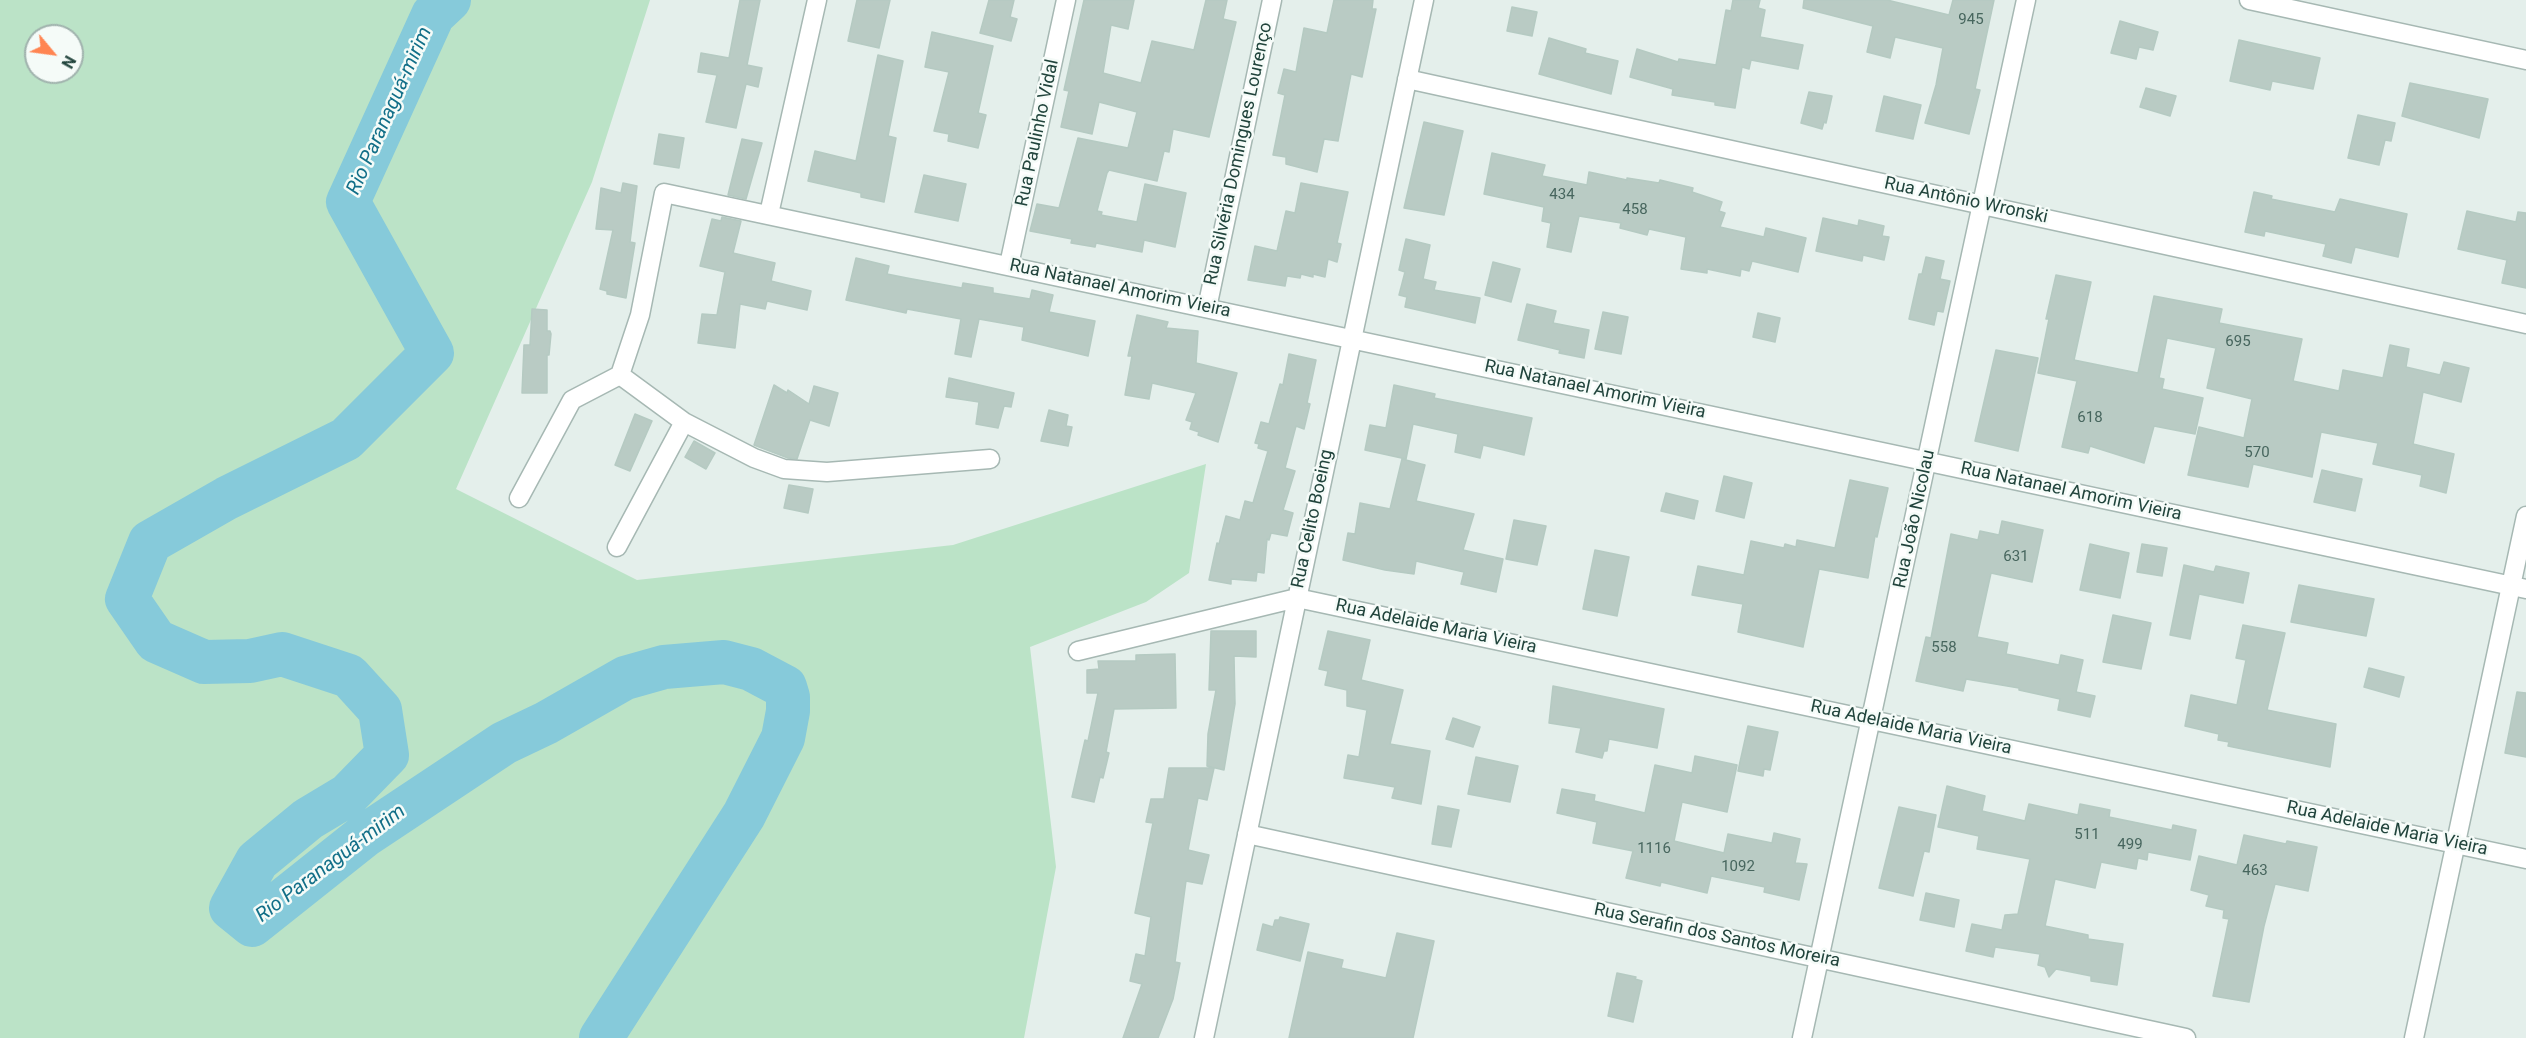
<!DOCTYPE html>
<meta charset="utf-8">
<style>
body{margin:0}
#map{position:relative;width:2526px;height:1038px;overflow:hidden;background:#e4efeb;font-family:Roboto,sans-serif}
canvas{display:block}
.north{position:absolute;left:24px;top:24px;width:60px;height:60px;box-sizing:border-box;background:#f5fbf8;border:2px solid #a0b2ad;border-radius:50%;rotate:119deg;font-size:16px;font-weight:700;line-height:24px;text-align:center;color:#21443c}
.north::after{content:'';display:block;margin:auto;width:21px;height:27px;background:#ff8552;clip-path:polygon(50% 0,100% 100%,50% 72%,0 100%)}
</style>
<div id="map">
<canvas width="2526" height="1038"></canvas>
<div class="north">N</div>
</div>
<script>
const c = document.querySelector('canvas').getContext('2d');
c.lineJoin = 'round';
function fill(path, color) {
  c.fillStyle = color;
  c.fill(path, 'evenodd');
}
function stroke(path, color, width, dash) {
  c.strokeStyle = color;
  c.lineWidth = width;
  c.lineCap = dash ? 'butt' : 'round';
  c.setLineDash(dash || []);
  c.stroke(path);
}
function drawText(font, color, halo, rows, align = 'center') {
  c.font = font + ' Roboto,sans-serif';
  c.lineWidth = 5;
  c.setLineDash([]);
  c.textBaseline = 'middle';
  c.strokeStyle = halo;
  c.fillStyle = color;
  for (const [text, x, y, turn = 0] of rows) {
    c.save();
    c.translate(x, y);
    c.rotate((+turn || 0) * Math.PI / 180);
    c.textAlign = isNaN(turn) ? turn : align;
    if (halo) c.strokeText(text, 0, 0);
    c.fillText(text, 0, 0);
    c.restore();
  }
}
const green = new Path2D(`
 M0,0H650L592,182L456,489L637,580L953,545L1206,464L1189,573L1146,602L1030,647L1056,867L1024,1038H0ZM36,36H72V72H36Z`);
const river = new Path2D(`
 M449,0L433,15L348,202L432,353L346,439L227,498L150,542L127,599L156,641L204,662L250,661L282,654L349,676L380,710L387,755L348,795L308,819L257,861L231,908L252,925L364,836L504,743L546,723L625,678L664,667L724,662L751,669L785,687L788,697V711L783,738L744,815L601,1038`);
const building = new Path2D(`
 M740,0H760L747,65L762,68L758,87L746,84L736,128L706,122L717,75L698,72L701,53L729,58Z
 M857,0H890L879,48L848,41Z
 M989,0H1014L1010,17L1017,19L1011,41L980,33Z
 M1084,0H1134L1128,29L1111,25L1103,73L1141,83L1152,41L1194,50L1206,0H1227L1223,19L1236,22L1209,137L1173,129L1169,152L1164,151L1157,181L1109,170L1107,173L1097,211L1102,212L1101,215L1137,222L1145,184L1186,193L1175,247L1144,240L1142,252L1096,243L1095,247L1071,243L1072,239L1030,231L1037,204L1059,208L1078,138L1128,148L1137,112L1099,102L1092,134L1061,127L1069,91L1064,90Z
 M1334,0H1373L1372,9H1376L1362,77L1351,74L1338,141L1324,139L1317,172L1286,164V157L1273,155L1285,95L1278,93L1284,69L1296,72L1304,28L1327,33Z
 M1733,0H1760L1758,8L1765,10L1760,37L1803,45L1798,69L1751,60L1749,69L1742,67L1735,108L1715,105V102L1672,95L1673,89L1630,77L1637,49L1678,62L1679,59L1716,65L1726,10L1731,11Z
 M1804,0H1887L1949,15L1953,0H1994L1975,89L1980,90L1969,134L1925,123L1936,85L1943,48L1895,37L1890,58L1867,52L1873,26L1803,8Z
 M1512,7L1537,12L1532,36L1507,31Z
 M2120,21L2158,32L2153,50L2139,47L2136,59L2111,53Z
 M932,32L993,46L978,113L986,115L978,148L948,141L949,134L934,131L949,72L925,67Z
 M1549,38L1586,49L1585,53L1618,61L1611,94L1539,74Z
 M2239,40L2320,58L2313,89L2272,81L2270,90L2230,81Z
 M878,55L903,61L888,136L896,138L884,202L861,197V193L808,181L815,151L856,161Z
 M2410,83L2488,99L2479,138L2402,116Z
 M2146,88L2176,96L2170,116L2140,107Z
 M1809,92L1832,96L1826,123L1824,122L1822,129L1801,123Z
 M1884,96L1921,105L1913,139L1876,131Z
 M2358,115L2395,123L2391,141L2385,140L2379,165L2348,158Z
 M1424,122L1463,131L1444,215L1404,208Z
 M659,134L684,138L679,168L654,164Z
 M742,139L762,143L746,199L728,195Z
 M1492,153L1545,165L1542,176L1587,185L1589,172L1627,180V178L1659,183L1660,180L1693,188L1692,192L1722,202L1719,211L1725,213L1720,227L1764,237L1766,228L1806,238L1798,272L1752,261L1749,271L1741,269L1740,276L1707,269V273L1681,269L1686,237L1649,229L1647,235L1620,228L1621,223L1579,216L1571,252L1547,247L1551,223L1542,221L1544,207L1484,194Z
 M924,175L966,184L958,221L915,212Z
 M623,183L637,186L630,242L635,243L626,298L607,294V291L600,289L613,230L596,229L601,188L621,193Z
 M1301,183L1348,192L1337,243L1341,244L1337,262L1328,259L1325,277L1313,274V277L1301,274L1300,278L1287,276L1285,286L1248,280L1255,246L1277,251L1286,211L1295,213Z
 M2254,192L2272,196L2271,199L2335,212L2340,199L2407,214L2398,257L2355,247L2351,263L2323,256L2326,244L2265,231L2264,236L2245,232Z
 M2467,211L2516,222L2518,212L2526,213V288L2502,283L2507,260L2458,249Z
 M722,217L741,221L733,253L775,263L771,281L811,291L807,310L767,301L765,309L740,304L735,348L698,343L702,314L717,315L725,272L700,266L712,219L721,221Z
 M1823,218L1858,226L1859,220L1884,226L1882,236L1889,237L1884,260L1863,255L1862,261L1816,251Z
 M1406,239L1430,245L1423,279L1436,282L1434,290L1480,298L1475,323L1405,307L1407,297L1399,295L1405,272L1399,270Z
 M1926,257L1944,261L1940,279L1950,281L1943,312L1937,311L1934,325L1909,319L1919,274H1922Z
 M856,258L889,266L887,274L907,278L962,288L963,283L993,288V293L1030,299L1032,290L1053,295L1049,312L1095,321L1088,356L1022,340L1024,327L979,319L971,357L955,354L961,319L907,309L906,313L846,300Z
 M1493,262L1520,269L1511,302L1485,295Z
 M2056,275L2091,282L2074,360L2138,373L2154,296L2222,309L2219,323L2302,339L2293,381L2339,391L2343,370L2383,378L2390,345L2409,349L2406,367L2440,375L2444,362L2469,368L2461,402L2423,392L2413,444L2454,454L2446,493L2420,486L2422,475L2373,464L2378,443L2321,432L2312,477L2253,464L2248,487L2188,475L2199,427L2244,438L2252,399L2207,388L2216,348L2167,338L2159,378L2164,379L2162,389L2203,398L2195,434L2154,426L2144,463L2090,446L2088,453L2062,447L2077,381L2038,373L2049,319H2046Z
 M1527,304L1556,311L1553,323L1589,330L1584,358L1559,353L1560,350L1518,340Z
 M532,309L547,310V331H550L551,334L549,355H547V393H522L524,345H530Z
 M1603,312L1628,317L1621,354L1595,349Z
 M1758,313L1780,318L1775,342L1753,337Z
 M1137,315L1168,322L1166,328L1198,331L1196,363L1237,373L1218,442L1198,435L1199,432L1190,429L1192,422L1186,420L1196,393L1152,383L1149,399L1125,395L1132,356H1128Z
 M1996,350L2038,358L2018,451L1975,441Z
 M1289,354L1316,360L1307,403L1310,404L1304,429L1296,426L1285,468L1295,471L1283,510L1293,513L1287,536L1271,533L1269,540L1267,539L1264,573L1257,572L1256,581L1231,579V584L1209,580L1217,543L1219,544L1226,516L1240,520L1245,501L1253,503L1268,451L1258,448L1259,444L1255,443L1261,422L1269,424L1280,384L1283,385Z
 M949,378L1014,393L1011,407L1004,406L998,428L976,424L979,402L946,397Z
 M774,385L787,393L788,390L809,404L814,386L838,393L829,426L810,420L797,459L788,458L754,445Z
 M1394,385L1435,394L1434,398L1532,418L1524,455L1483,445L1480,458L1455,452L1458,434L1413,424L1406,459L1365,450L1370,425L1386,428Z
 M1049,410L1068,415L1066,426L1072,427L1068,446L1041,441Z
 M635,414L652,421L630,471L615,465Z
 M694,441L715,453L706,469L685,457Z
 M1402,459L1425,465L1416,501L1474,514L1463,550L1503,559L1496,592L1461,584L1464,572L1416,561L1414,574L1385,570L1343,560L1348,533L1355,534L1360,503L1390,509Z
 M2322,470L2362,479L2355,511L2314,502Z
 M1724,476L1752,483L1744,518L1716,511Z
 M1850,480L1888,488L1877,537L1875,536L1868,578L1819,569L1803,647L1738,632L1743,604L1692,595L1698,566L1744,575L1751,541L1784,548L1785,544L1796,547L1797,540L1835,548Z
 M789,485L813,489L808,513L784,508Z
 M1666,493L1698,501L1694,519L1661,511Z
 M1514,520L1546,526L1537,565L1506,559Z
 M2002,521L2043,530L2032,582L1991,573L1977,637L2008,643L2006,654L2059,665L2061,655L2083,660L2076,692L2095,696L2090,717L2058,710L2060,699L2019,690V688L1966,679L1963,691L1916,681L1926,637L1931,638L1951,534L1978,540L1980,531L1999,535Z
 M2090,544L2129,553L2120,598L2080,590Z
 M2142,544L2167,548L2162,576L2137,572Z
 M1595,550L1629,557L1617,616L1583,609Z
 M2184,565L2214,572L2216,566L2249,573L2243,603L2199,594L2190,639L2170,635Z
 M2299,585L2374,599L2366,636L2291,622Z
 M2113,615L2151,623L2141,669L2103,662Z
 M2243,625L2285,633L2267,710L2336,724L2330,767L2228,746L2229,742L2218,740L2219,734L2185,726L2191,695L2237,705L2246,660L2236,658Z
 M1211,631H1256V657L1234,656L1235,704L1224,770L1207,766L1208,734L1216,690H1209Z
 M1328,631L1370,640L1361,680L1403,690L1390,744L1430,751L1421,804L1392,798L1395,787L1344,778L1348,755L1359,757L1367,710L1347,706V690L1325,685L1328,671L1319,669Z
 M1175,654L1176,708L1114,709L1106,752L1109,753L1103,778L1100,777L1094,802L1072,797L1085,740L1088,741L1098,693H1087V670L1099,669L1098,661H1136V655Z
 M2369,668L2404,677L2399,697L2364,687Z
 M1553,686L1664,709L1657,748L1609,739L1607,751H1604L1602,758L1576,752L1581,728L1549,723Z
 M2517,692L2526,693V757L2505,753Z
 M1453,718L1480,727L1473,747L1446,739Z
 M1748,726L1778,732L1770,770L1764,769L1763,776L1738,771Z
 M1695,756L1737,765L1727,812L1682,802L1674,841L1724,853L1728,834L1772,843L1774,833L1800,839L1795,863L1807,864L1799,900L1764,892L1765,887L1711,876L1707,893L1661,882L1660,886L1626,878L1633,851L1593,843L1597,822L1557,813L1562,789L1595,795L1594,801L1645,813L1655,765L1692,773Z
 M1476,757L1518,766L1510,802L1468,794Z
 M1169,768H1214L1207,800L1198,798L1188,850L1209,855L1202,884L1186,881L1175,962L1180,963L1173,999L1158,1038H1123L1142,984L1130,981L1136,954L1145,956L1151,917L1135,913L1153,823L1146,822L1151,799H1164Z
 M1947,786L1985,796L1982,811L2025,821L2029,804L2078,815L2080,804L2110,810L2109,817L2172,830L2173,825L2196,830L2190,860L2148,852L2147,860L2138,858L2136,869L2101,862L2095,888L2055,879L2045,926L2088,935V939L2123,944L2117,985L2091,981V976L2056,969L2049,977L2045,967L2038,965L2040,954L1995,947L1993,957L1966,951L1972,924L2002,930L2005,915L2018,914L2030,859L1977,849L1979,836L1938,827Z
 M1438,806L1459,810L1451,847L1432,844Z
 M1899,807L1936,815L1929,852L1924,851L1913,896L1879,888Z
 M2244,835L2286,844L2287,841L2317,847L2308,891L2275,884L2264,926L2249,1002L2213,996L2229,919L2223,918L2224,910L2206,906L2209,895L2191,890L2199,856L2237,865Z
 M1926,893L1959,900L1954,927L1920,920Z
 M1280,917L1309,924L1300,961L1257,950L1263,924L1273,927L1275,920H1279Z
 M1397,933L1434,941L1413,1038H1289L1308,952L1343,960L1341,968L1386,978Z
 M1617,973L1636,977L1635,979L1642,981L1633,1022L1608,1016Z`);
const minor = new Path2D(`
 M2249,0L2526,60
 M1407,79L2526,324
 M769,214L817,0
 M1009,265L1066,0
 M1207,308L1272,0
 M990,459L827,472L784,469L754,458L684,422L620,375L640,315L664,193L2526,589
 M519,498L572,400L620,375
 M617,547L684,422
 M1078,651L1297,598L2526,859
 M1247,834L2186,1038
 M1204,1038L1424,0
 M1802,1038L2026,0
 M2414,1038L2526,516`);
const numberNames = [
 ["945",1971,20],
 ["434",1562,195],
 ["458",1635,210],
 ["695",2238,342],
 ["618",2090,418],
 ["570",2257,453],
 ["631",2016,557],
 ["558",1944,648],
 ["511",2087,835],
 ["499",2130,845],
 ["1116",1654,849],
 ["1092",1738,867],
 ["463",2255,871]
];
const streetNames = [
 ["Rua Paulinho Vidal",1038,133,-78],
 ["Rua Silvéria Domingues Lourenço",1239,154,-78],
 ["Rua Antônio Wronski",1966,201,12],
 ["Rua Natanael Amorim Vieira",1120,289,12],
 ["Rua Natanael Amorim Vieira",1595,390,12],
 ["Rua Natanael Amorim Vieira",2071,492,12],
 ["Rua Celito Boeing",1313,519,-78],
 ["Rua João Nicolau",1915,519,-78],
 ["Rua Adelaide Maria Vieira",1436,627,12],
 ["Rua Adelaide Maria Vieira",1911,728,12],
 ["Rua Adelaide Maria Vieira",2387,829,12],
 ["Rua Serafin dos Santos Moreira",1717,936,12]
];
const waterNames = [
 ["Rio Paranaguá-mirim",390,111,-66],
 ["Rio Paranaguá-mirim",331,864,-37]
];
fill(green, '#bbe3c7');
stroke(river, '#86cada', 44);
fill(building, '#b9cbc4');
stroke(building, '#b5cac2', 1.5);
stroke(minor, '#a6b8b3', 21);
stroke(minor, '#fff', 18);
drawText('15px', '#47665e', null, numberNames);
drawText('18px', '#21443c', '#f5fbf8', streetNames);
drawText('italic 20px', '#126f88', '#f5fbf8', waterNames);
</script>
